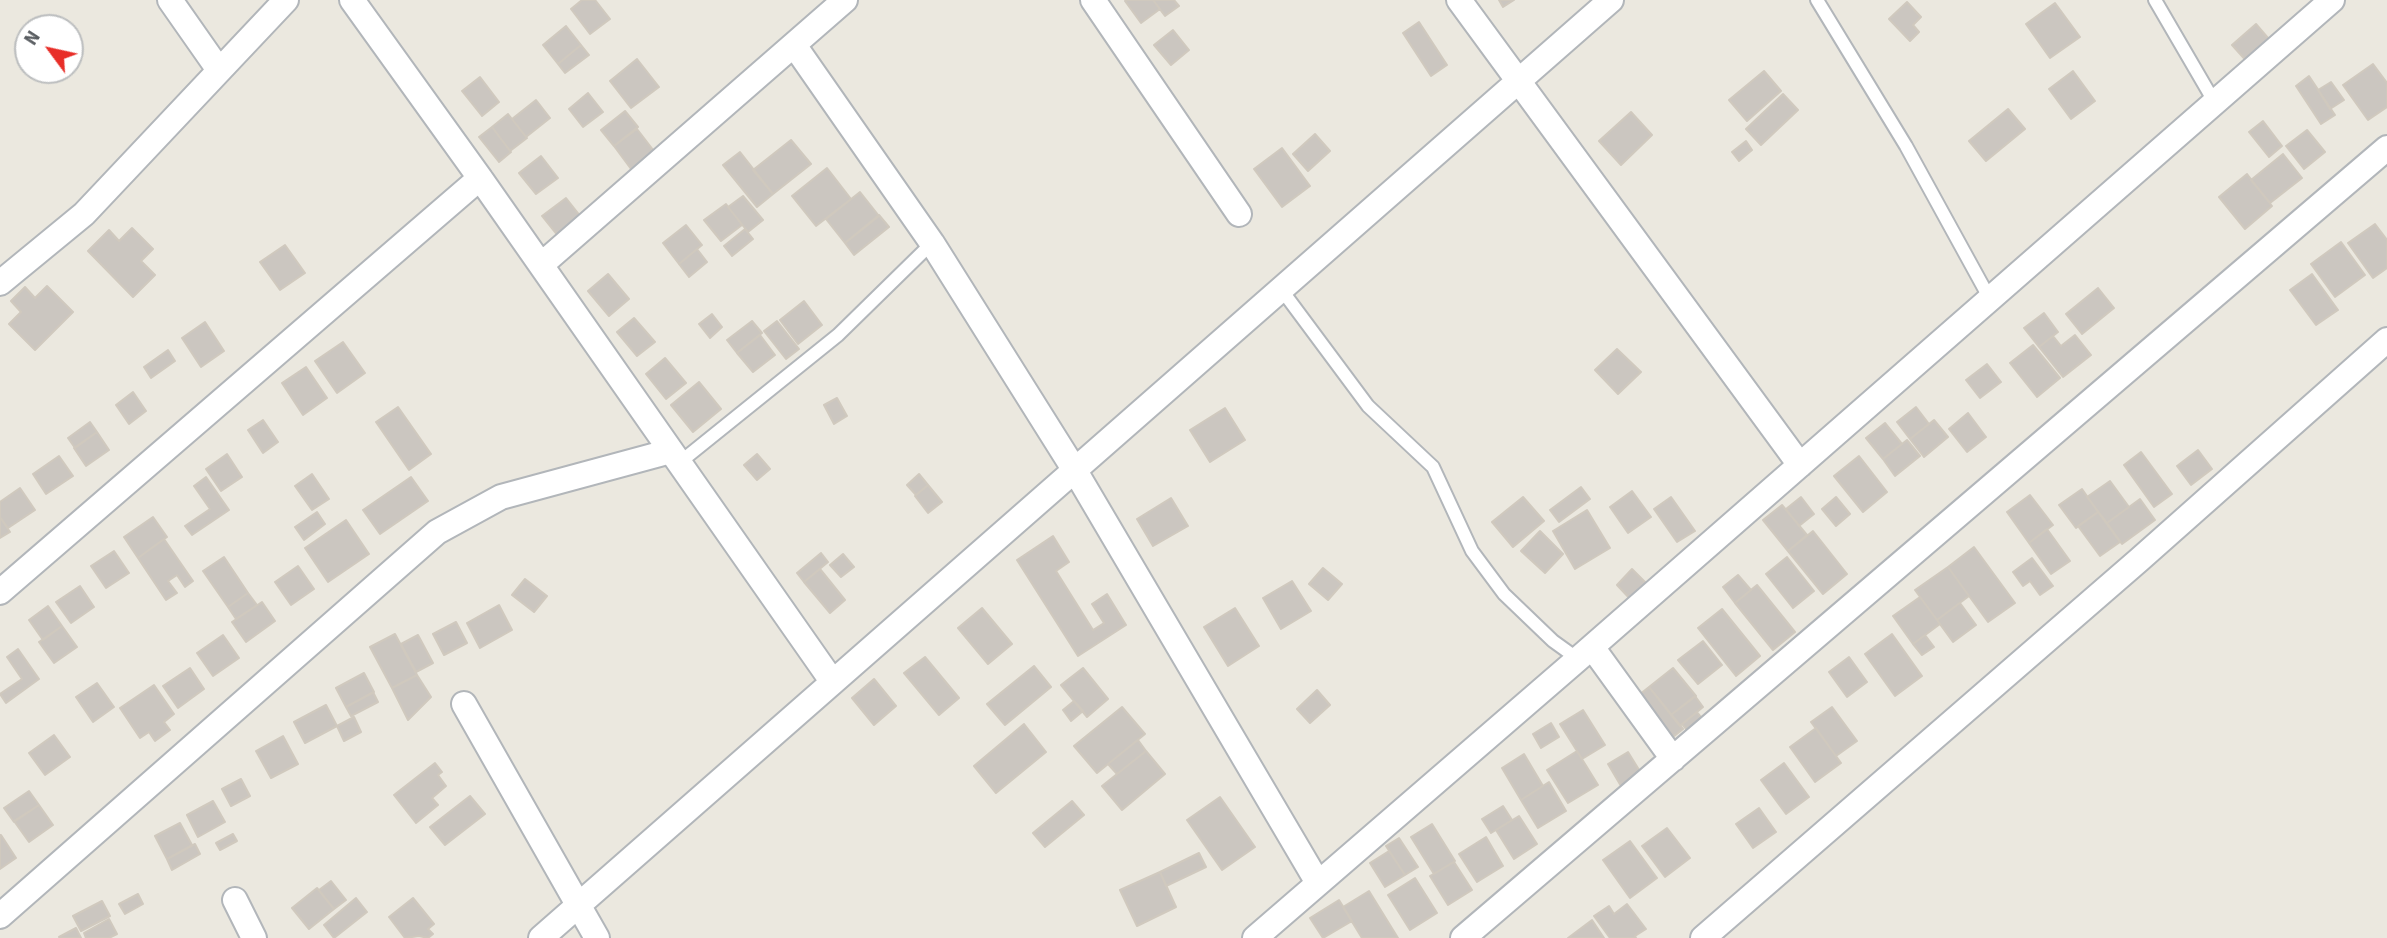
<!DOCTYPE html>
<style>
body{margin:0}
#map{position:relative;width:2387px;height:938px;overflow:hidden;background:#ebe8df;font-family:"Source Sans 3",sans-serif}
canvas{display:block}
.north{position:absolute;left:14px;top:14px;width:70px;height:70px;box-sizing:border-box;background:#fff;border:2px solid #bcbebf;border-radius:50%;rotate:303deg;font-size:19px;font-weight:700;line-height:28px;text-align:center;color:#585c60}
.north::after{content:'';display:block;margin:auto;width:24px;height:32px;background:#e82e28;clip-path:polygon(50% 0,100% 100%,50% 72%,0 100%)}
</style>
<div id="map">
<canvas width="2387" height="938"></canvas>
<div class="north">N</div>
</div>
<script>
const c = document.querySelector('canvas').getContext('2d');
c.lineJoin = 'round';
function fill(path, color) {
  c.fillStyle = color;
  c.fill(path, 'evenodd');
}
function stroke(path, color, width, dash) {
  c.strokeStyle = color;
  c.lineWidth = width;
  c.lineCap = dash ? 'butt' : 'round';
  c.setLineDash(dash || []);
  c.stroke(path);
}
const building = new Path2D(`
 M582,0H595L610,19L590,34L571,9Z
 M1127,0H1153L1160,9L1141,23L1125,1Z
 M1153,0H1174L1179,6L1165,16Z
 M1499,0H1514L1503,7Z
 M1907,2L1921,17L1913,25L1919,32L1910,41L1889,19Z
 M2055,3L2080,37L2050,58L2026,24Z
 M1419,22L1447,65L1431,76L1403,33Z
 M2256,24L2274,45L2250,65L2232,45Z
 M566,26L581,45L558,64L543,45Z
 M1173,30L1189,50L1171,65L1154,45Z
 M581,45L589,55L565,73L558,64Z
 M637,59L659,87L631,108L610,81Z
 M2373,64L2387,83V107L2368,120L2343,85Z
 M1764,71L1781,91L1747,121L1729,100Z
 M2073,71L2095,101L2071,119L2049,89Z
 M2309,76L2335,115L2321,124L2296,86Z
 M480,77L499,102L482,116L462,91Z
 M2331,82L2344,100L2330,109L2318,90Z
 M588,93L603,112L583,127L569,109Z
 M1783,94L1798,110L1761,145L1746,129Z
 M536,100L550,118L526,137L512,119Z
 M2008,109L2025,129L1986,161L1969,141Z
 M625,111L638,127L614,146L601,130Z
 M1631,112L1652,135L1621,165L1599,141Z
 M508,114L527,138L510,151L492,127Z
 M2263,121L2282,146L2269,157L2249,132Z
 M492,127L511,152L499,162L479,137Z
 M637,129L657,155L634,173L614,146Z
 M2307,130L2325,152L2304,169L2286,146Z
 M1315,134L1330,151L1308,171L1293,154Z
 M791,140L811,164L773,194L753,170Z
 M1746,141L1752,150L1739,161L1732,152Z
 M1282,148L1310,186L1282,207L1254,169Z
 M740,152L773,194L757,207L723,165Z
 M2283,154L2302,178L2270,203L2251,180Z
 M541,156L558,178L536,194L519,173Z
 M827,168L851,199L816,226L792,196Z
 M2247,174L2272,206L2245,229L2219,197Z
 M860,192L879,216L845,243L826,219Z
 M743,196L763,220L748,232L728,207Z
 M566,198L581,217L558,236L542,216Z
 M726,204L742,225L721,241L704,220Z
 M879,215L889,227L854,255L845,243Z
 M2375,224L2387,240V268L2373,278L2348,243Z
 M686,225L702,245L679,264L663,243Z
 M132,228L153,249L141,261L155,275L133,297L88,251L109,230L119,241Z
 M745,229L753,239L732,256L724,246Z
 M2341,242L2365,275L2335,297L2311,264Z
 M285,245L305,273L280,290L260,262Z
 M697,249L707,262L689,277L679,264Z
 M608,274L629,299L609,316L588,291Z
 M2312,274L2338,310L2316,325L2290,290Z
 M47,286L73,312L35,350L9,324L21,312L11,301L25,287L35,298Z
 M2098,288L2114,308L2082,334L2066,314Z
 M804,301L822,325L798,344L780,320Z
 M2044,313L2058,332L2039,347L2024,328Z
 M712,314L722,327L710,338L699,324Z
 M634,318L655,342L637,356L617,332Z
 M752,321L762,333L737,353L727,340Z
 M777,321L799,349L786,359L764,331Z
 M205,322L224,351L201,367L182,338Z
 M760,335L775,355L753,372L737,353Z
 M2075,335L2091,355L2063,377L2039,347L2053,336L2061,346Z
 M343,342L365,373L337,393L315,361Z
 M2033,345L2060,378L2037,397L2010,363Z
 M1617,349L1641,372L1618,394L1595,370Z
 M168,350L175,361L151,378L144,367Z
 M665,358L686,383L666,399L646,374Z
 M1987,364L2001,382L1980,398L1966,380Z
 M306,367L327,398L303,415L282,383Z
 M699,382L721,409L693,432L671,405Z
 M133,392L146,411L129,424L116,405Z
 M837,398L847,416L834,424L824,405Z
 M398,407L431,454L409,470L376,422Z
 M1916,407L1929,424L1910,439L1897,422Z
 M1225,408L1245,440L1210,462L1190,430Z
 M1968,413L1986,437L1967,452L1949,429Z
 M263,420L278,442L263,453L248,430Z
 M1934,420L1948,437L1924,457L1910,439Z
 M90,422L97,432L75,448L68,438Z
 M1885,423L1902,444L1883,459L1866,438Z
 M97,432L109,450L86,466L74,448Z
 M1907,440L1920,456L1895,476L1883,459Z
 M2198,450L2212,469L2191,485L2177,466Z
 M2141,452L2172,494L2154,507L2124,465Z
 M227,454L242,477L221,491L206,469Z
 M757,454L770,469L757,480L744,465Z
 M59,456L73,476L46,494L33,474Z
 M1859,456L1887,492L1863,512L1834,476Z
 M312,474L329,499L312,510L295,486Z
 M919,474L928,485L916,495L907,485Z
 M206,477L229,510L192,535L185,526L210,509L194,486Z
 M411,477L428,501L380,534L363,510Z
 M2110,481L2129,507L2107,523L2087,497Z
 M928,485L942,502L928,513L915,496Z
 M1581,487L1590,499L1559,522L1550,510Z
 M20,488L35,510L8,528L0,517V502Z
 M2082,489L2098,512L2076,528L2059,505Z
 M1632,491L1651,517L1628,533L1610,507Z
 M2030,495L2053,525L2029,543L2007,512Z
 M1523,497L1544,521L1513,547L1492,522Z
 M1671,497L1695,531L1677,542L1654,509Z
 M1801,497L1814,514L1799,526L1786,509Z
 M1836,497L1850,514L1836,526L1822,509Z
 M1171,498L1188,526L1153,546L1137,519Z
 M2140,499L2155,520L2122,544L2107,523Z
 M1782,505L1807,535L1788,551L1763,520Z
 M1587,510L1610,548L1575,569L1553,531Z
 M317,512L325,524L304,540L295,527Z
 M2098,512L2120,542L2100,556L2078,526Z
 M0,517L10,532L0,538Z
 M153,517L167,537L138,558L124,537Z
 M346,520L369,554L328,582L305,548Z
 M2047,529L2070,561L2051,574L2029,543Z
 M1540,531L1563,554L1545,573L1521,551Z
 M1813,531L1847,574L1823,594L1788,551Z
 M1053,536L1069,562L1056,571L1093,630L1104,623L1092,604L1107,594L1126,625L1078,656L1017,560Z
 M164,539L193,581L185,587L177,575L168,581L177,593L166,600L138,558Z
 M1974,547L2015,603L1988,622L1948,567Z
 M114,551L129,573L106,588L91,566Z
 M821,553L828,562L804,582L797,573Z
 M843,554L854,567L841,577L830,565Z
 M224,557L248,593L228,607L203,571Z
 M1787,557L1814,591L1793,608L1766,574Z
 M2032,558L2053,586L2040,595L2030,581L2023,586L2013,572Z
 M298,566L314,589L291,605L275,582Z
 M1948,567L1969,596L1937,620L1915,590Z
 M1323,568L1342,584L1328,600L1309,584Z
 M820,569L845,600L830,613L804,582Z
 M1632,569L1648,585L1632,601L1617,585Z
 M1738,575L1751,590L1735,603L1723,587Z
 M525,579L547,596L534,612L512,595Z
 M1292,581L1311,611L1281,629L1263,598Z
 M1757,585L1795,632L1773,650L1735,603Z
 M80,586L94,607L71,623L56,602Z
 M248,593L257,605L236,619L228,607Z
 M1920,597L1940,624L1913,644L1893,616Z
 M262,602L275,621L246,642L232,622Z
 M1960,603L1976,625L1953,642L1937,620Z
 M499,605L512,630L480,648L467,623Z
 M48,606L62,626L43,640L29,620Z
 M982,608L1012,644L988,664L958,628Z
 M1235,608L1259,646L1228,666L1204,627Z
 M1722,609L1760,656L1736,676L1698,628Z
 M456,622L467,643L444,655L433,634Z
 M62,626L77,647L54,663L39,642Z
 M395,634L417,675L392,688L370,647Z
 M1892,634L1922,676L1895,696L1865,654Z
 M223,635L239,658L213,676L197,653Z
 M418,635L433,663L416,672L401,644Z
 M1925,635L1934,647L1922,655L1913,644Z
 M1703,641L1722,665L1698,684L1678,660Z
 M18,649L39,679L6,703L0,694L22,679L7,657Z
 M925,657L959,698L939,715L904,673Z
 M1849,657L1867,682L1847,697L1829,672Z
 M1034,666L1051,687L1005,725L987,704Z
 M190,668L204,689L178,708L163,686Z
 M1083,668L1108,699L1087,717L1061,685Z
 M1673,668L1696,696L1671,715L1649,687Z
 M364,673L374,692L346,707L336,688Z
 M417,675L431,697L408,720L392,688Z
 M874,679L896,706L874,725L852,698Z
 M97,683L114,707L93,722L76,697Z
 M154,685L174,714L164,722L170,730L155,741L149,732L140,738L120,708Z
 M1649,687L1683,729L1673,737L1639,695Z
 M1317,690L1330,705L1310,723L1297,709Z
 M373,692L378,702L351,716L346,707Z
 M1695,696L1703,707L1680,726L1671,715Z
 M1074,701L1083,711L1071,721L1063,710Z
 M326,705L337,726L305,743L294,722Z
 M1122,707L1145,734L1097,773L1074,746Z
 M1832,707L1857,741L1836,756L1811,722Z
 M1583,710L1605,745L1582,759L1560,724Z
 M1697,712L1705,722L1690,734L1682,724Z
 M354,717L361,732L344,741L337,726Z
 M1551,723L1559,737L1541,748L1533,734Z
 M1024,724L1046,752L996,793L974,766Z
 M1816,728L1841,763L1815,782L1790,747Z
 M54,735L70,757L45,775L29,753Z
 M283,736L298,764L271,778L256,751Z
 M1138,740L1146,751L1117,774L1108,764Z
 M1146,751L1165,774L1122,810L1102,786Z
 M1577,751L1598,785L1568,803L1547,770Z
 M1628,752L1641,773L1621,786L1608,764Z
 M1524,754L1543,786L1521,800L1502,768Z
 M435,763L442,772L438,775L446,786L432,798L438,805L416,823L394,795Z
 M1784,763L1809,797L1786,814L1761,780Z
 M241,779L250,796L231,806L222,789Z
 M1549,782L1566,811L1538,828L1521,800Z
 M29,791L39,805L14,822L4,808Z
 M470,796L485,814L445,845L430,827Z
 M1220,797L1255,847L1222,870L1187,820Z
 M213,801L225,822L198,837L187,815Z
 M1072,801L1084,815L1045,847L1033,833Z
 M39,805L53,825L29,842L14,821Z
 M1503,806L1512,820L1491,833L1482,819Z
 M1759,808L1776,832L1753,848L1736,824Z
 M1519,816L1537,844L1514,859L1496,830Z
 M180,823L192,845L167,859L155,836Z
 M1432,824L1455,861L1434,874L1411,837Z
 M1667,828L1690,858L1665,877L1642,846Z
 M233,834L237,841L220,850L216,843Z
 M1,835L16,858L0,869V835Z
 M1486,837L1503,866L1477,882L1459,854Z
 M1399,838L1418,867L1405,875L1386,846Z
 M1630,841L1657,878L1630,898L1603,860Z
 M195,844L200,854L172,870L167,859Z
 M1389,851L1405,875L1385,887L1370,863Z
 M1199,853L1206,867L1166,886L1160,872Z
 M1454,862L1472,890L1448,905L1430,876Z
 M1160,872L1176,907L1137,926L1120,890Z
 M1415,878L1437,913L1410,930L1388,895Z
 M331,881L346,900L334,909L319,890Z
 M317,888L334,909L309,929L292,908Z
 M1369,891L1398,938H1362L1343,907Z
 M138,894L143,904L125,914L119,904Z
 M356,898L367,912L334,938L324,925Z
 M413,898L434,924L428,929L433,934L428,938L419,936L405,938L389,917Z
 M1339,900L1352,921L1323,938L1310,918Z
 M102,901L110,916L81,931L73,916Z
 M1627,904L1646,929L1635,936L1636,938H1610L1594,916L1609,906L1614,914Z
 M109,919L117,934L109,938H86L84,933Z
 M1592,920L1604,938H1568Z
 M76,928L81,938H60L59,937Z`);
const lane = new Path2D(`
 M1817,0L1906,146L1990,299
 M2155,0L2215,103
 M1281,289L1368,406L1433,467L1472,551L1504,594L1553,641L1578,659
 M679,463L838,335L932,243`);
const street = new Path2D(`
 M170,0L219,70
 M352,0L480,178L832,681
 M1093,0L1239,214
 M1459,0L1800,465
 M794,45L932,243L1074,469L1318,883
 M541,265L845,0
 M0,283L84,214L286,0
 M0,592L480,178
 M1592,647L1673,759
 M464,704L597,938
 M235,900L254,938
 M0,916L437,532L501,497L671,451
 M541,938L1611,0
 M1255,938L1578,659L2332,0
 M1463,938L2387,148
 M1703,938L2139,560L2387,340`);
fill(building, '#cbc6c0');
stroke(building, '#d0c9be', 2);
stroke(lane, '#b2b6ba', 16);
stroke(street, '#b2b6ba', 28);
stroke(lane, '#fff', 12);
stroke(street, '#fff', 24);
</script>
